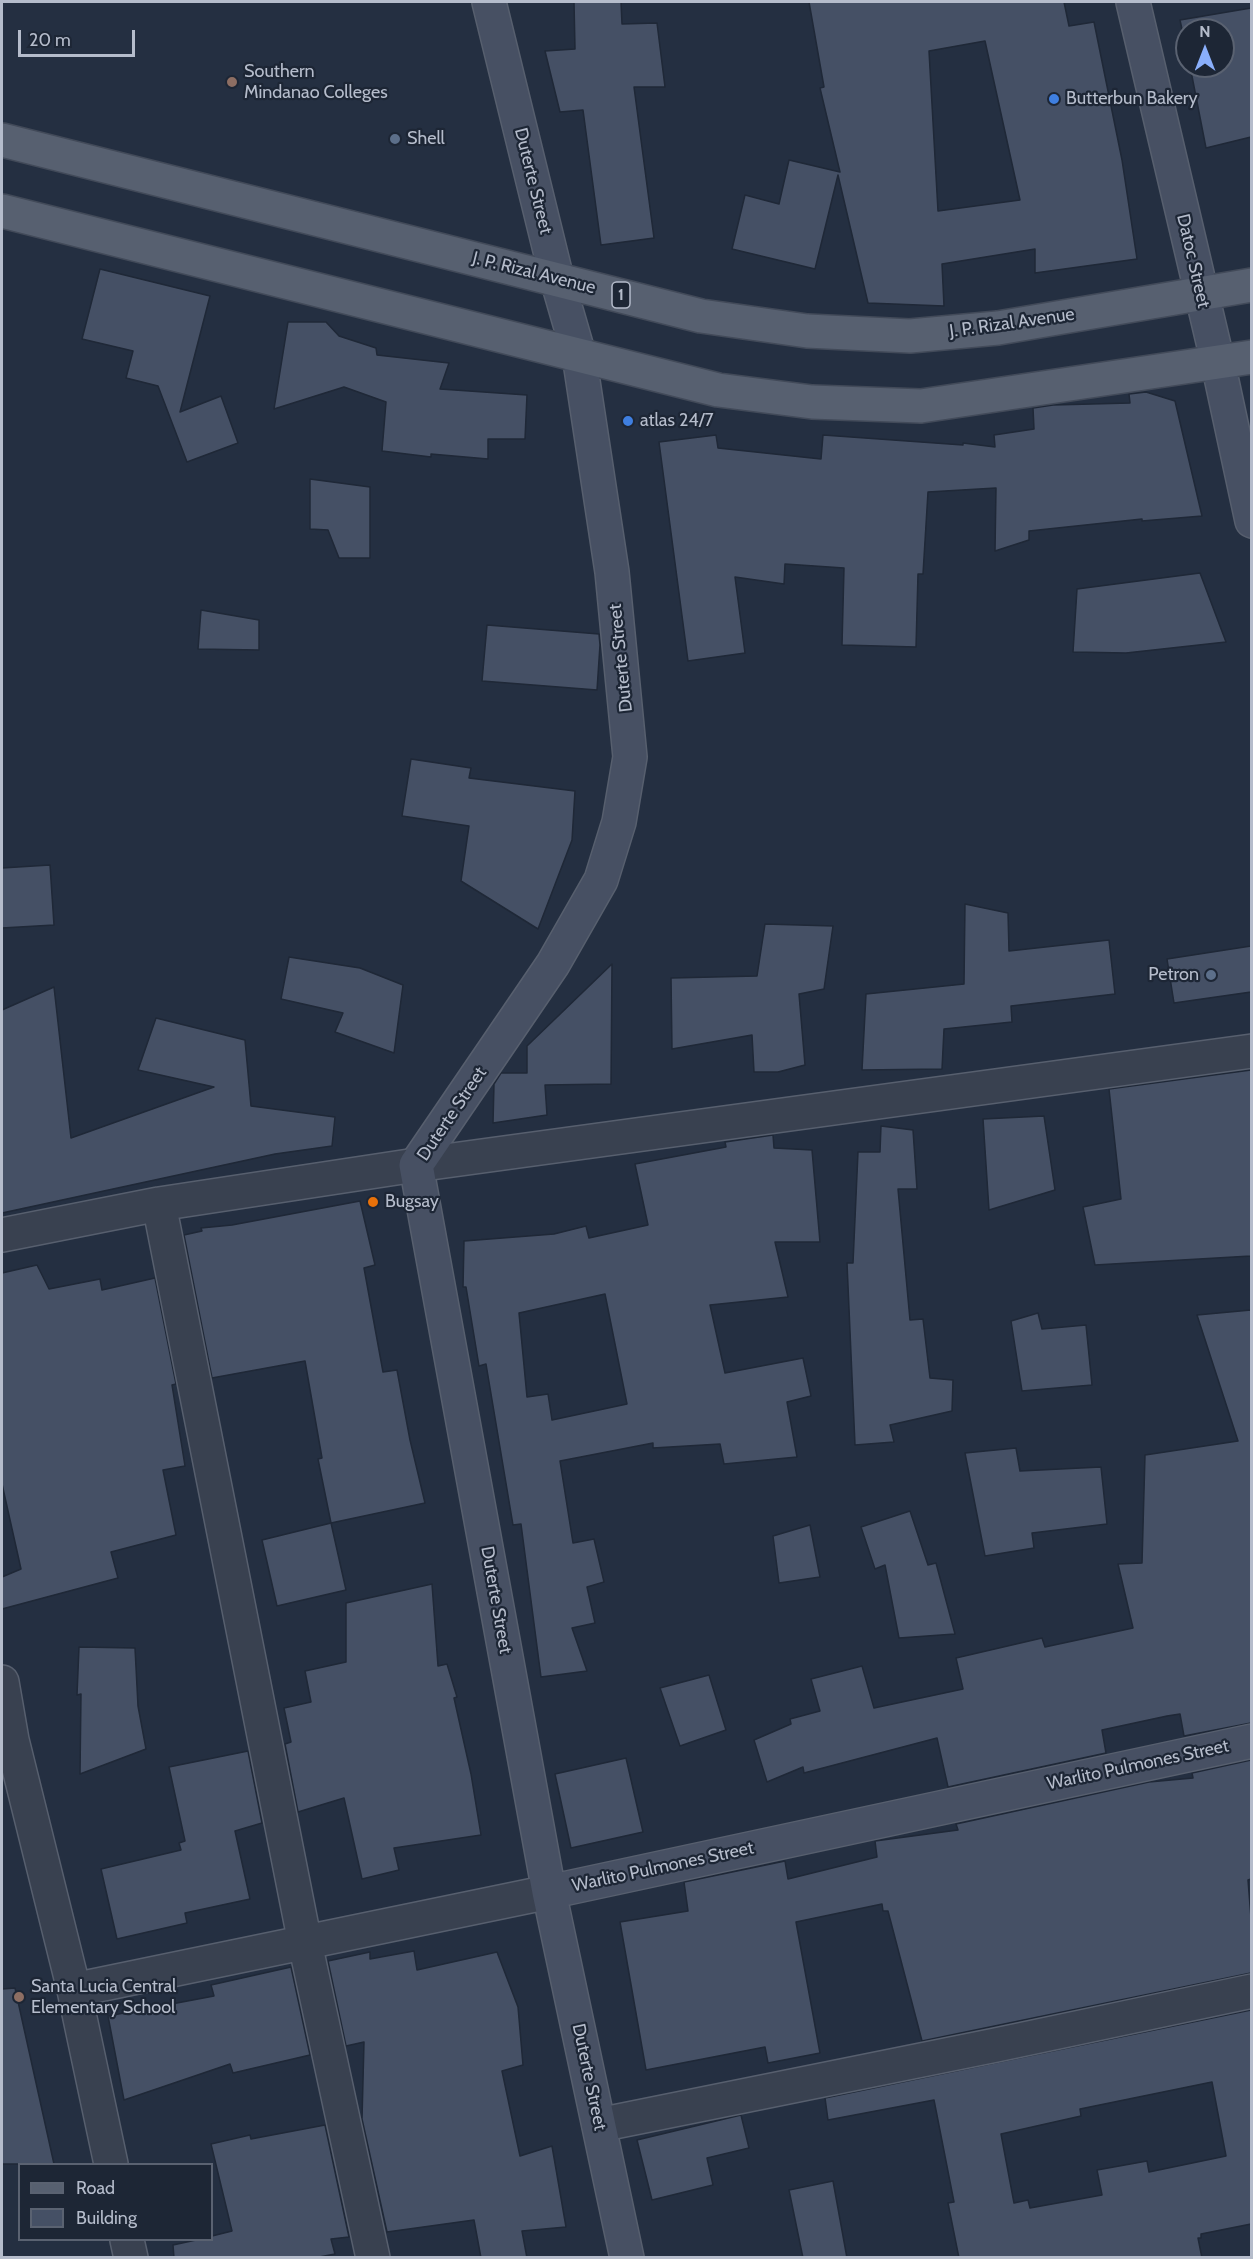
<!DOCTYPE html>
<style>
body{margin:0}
#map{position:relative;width:1253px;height:2259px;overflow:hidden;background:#242f41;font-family:Cabin,sans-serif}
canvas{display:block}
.frame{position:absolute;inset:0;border:3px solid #b5bccb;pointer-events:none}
.legend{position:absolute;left:18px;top:2163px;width:195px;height:78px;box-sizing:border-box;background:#1d2635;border:2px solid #5a6271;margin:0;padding:8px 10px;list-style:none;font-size:18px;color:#b5bccb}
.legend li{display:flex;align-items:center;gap:12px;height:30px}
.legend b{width:30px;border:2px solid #5a6271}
.north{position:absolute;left:1175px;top:18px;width:60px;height:60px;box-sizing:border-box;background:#1d2635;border:2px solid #5a6271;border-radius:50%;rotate:0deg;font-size:16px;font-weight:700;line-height:24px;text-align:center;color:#b5bccb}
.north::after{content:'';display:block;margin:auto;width:21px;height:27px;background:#8aaffb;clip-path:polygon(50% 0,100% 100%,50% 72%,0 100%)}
.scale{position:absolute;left:18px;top:30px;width:117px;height:27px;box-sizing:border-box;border:3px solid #b5bccb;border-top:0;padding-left:8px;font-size:18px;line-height:21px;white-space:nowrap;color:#b5bccb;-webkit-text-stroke:4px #1d2635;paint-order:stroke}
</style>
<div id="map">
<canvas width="1253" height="2259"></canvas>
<div class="frame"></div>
<ul class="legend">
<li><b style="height:8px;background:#576070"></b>Road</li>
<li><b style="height:16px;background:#455065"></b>Building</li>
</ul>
<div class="north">N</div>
<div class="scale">20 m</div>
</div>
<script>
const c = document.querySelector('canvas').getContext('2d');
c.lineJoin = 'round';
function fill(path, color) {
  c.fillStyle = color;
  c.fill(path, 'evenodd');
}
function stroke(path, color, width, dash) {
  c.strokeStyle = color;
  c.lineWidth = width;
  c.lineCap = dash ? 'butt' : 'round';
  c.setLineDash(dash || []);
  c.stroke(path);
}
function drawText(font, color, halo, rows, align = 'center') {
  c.font = font + ' Cabin,sans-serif';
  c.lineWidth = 4.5;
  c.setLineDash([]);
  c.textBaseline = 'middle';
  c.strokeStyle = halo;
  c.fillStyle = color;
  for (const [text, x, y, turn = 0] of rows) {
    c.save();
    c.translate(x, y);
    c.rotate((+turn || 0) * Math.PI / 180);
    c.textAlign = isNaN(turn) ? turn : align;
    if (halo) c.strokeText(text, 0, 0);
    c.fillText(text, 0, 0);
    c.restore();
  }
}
const building = new Path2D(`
 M574,2H621L622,24L657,23L665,87H634L654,238L601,245L583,110L560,112L545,51L575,49Z
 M809,2H1064L1069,26L1094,22L1122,160L1137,259L1035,273V249L942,264L944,306L868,303L838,175L815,269L732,249L745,195L779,204L789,160L840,172L820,88L824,87ZM985,41L1020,200L938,211L929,51Z
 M1251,8V137L1206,148L1190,66H1223V30H1187V53L1180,20Z
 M100,269L210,296L180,412L221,396L238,443L187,462L158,386L126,378L133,351L82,339Z
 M288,322H326L339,336L376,348L377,355L449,363L440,389L527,395L525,439H488V459L431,454V457L382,451L386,402L344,387L274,409Z
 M1146,392L1175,401L1202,516L1142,521V519L1029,531V540L995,551L996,488L928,492L923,574H918L916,647L842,645L844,568L785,564L784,584L735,577L745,653L688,661L659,442L716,435L718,448L821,459L823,435L963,445V443L995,447L994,435L1034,429L1033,408L1053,405L1130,403L1129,394Z
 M310,479L370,487V558H339L328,530L310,529Z
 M1200,573L1226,642L1126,653L1073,652L1077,589Z
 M201,610L259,620V650L198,649Z
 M487,625L599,634L600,645L597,690L482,681Z
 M411,759L471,768L469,778L575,791L572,840L538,929L461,881L469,826L402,816Z
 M50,865L54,925L2,928V868Z
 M965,904L1008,913L1009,951L1109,940L1115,994L1011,1006L1012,1022L944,1029L942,1069L862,1070L866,994L964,984Z
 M765,924L833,926L824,989L799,994L805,1065L778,1072H754L752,1035L672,1049L671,978L757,976Z
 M1251,946V992L1174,1003L1167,959Z
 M289,957L360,968L403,985L394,1053L335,1032L343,1013L281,999Z
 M612,964L611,1084L545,1085L547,1115L493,1123L494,1084L501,1073H527V1046Z
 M54,987L71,1138L214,1087L138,1070L156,1018L245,1040L251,1106L335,1117L332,1146L275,1154L2,1213V1010Z
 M1251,1070V1256L1095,1265L1083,1207L1121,1199L1109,1089Z
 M1044,1116L1055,1190L989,1210L983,1119Z
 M881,1126L913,1130L917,1189H898L910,1320L923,1319L930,1378L953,1380L952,1411L890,1425L894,1442L855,1445L847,1263H853L858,1152H880Z
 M773,1135L774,1148L812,1150L820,1242H775L788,1297L710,1305L725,1373L803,1358L811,1396L787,1402L797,1457L724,1464L720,1444L653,1448V1443L560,1461L573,1543L594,1539L604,1582L587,1587L595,1623L572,1628L587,1671L541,1677L521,1524L513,1525L486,1364L479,1366L466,1287H463L464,1241L554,1234L586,1226L589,1238L648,1225L635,1164L726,1147L725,1142ZM605,1294L627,1404L552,1420L548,1394L527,1397L519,1313Z
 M360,1201L375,1265L364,1268L383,1372L397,1370L410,1440L425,1503L331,1523L318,1459L322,1458L305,1361L212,1378L184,1235L202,1231L201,1228L232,1225Z
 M37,1265L49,1289L100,1279L102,1290L155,1278L176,1384L172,1385L185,1466L163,1470L176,1535L111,1552L118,1578L2,1609V1577L21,1569L2,1484V1273Z
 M1251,1310V1723L1184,1736L1180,1714L1167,1716L1102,1730L1106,1753L948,1787L937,1738L804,1773L803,1767L767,1782L754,1740L791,1724L790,1719L820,1711L811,1679L862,1666L874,1708L963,1689L956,1658L1042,1638L1045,1647L1133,1628L1118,1564L1142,1563L1145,1455L1238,1441L1197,1315Z
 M1038,1313L1042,1329L1086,1325L1092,1385L1022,1391L1011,1321Z
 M1016,1448L1020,1471L1101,1467L1107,1524L1032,1533L1034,1548L985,1556L965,1453Z
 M910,1511L928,1565L936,1563L955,1634L899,1638L885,1565L875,1569L861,1527Z
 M331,1523L346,1590L277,1606L262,1540Z
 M810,1525L820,1577L779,1583L773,1536Z
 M432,1584L438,1666L447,1664L457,1697L454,1698L471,1774L481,1835L394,1848L399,1870L362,1879L344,1798L298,1812L285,1744L291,1742L284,1708L311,1702L305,1671L346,1662V1603Z
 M79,1647L135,1648L138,1706L146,1749L80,1774L81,1694L77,1695Z
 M709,1675L726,1730L680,1746L660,1688Z
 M248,1751L262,1823L235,1831L250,1899L185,1913L187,1923L117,1939L101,1869L181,1850L179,1843L185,1841L169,1767Z
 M626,1758L643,1832L571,1848L555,1774Z
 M1251,1760V1879L1248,1880L1251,1918V1973L922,2041L888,1911H883L882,1904L796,1922L820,2053L768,2063L765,2047L646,2070L620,1922L688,1911L684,1882L785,1861L788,1879L877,1857L875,1841L958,1830L956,1824L1149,1782L1193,1778L1192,1773Z
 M414,1951L417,1970L497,1952L518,2007L523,2065L502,2071L520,2156L552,2146L566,2227L522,2231L527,2258H481L474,2220L387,2232L362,2119L364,2042L346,2046L328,1961L370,1952V1959Z
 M291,1967L310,2055L233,2073L230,2064L124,2100L108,2016L214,1996L211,1985Z
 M15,1988L54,2164H2V1989Z
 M1251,2010V2224L1201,2234V2238H1198L1202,2258H959L948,2203L954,2202L934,2100L828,2120L825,2098ZM1212,2082L1226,2156L1149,2172L1147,2161L1097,2170L1102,2195L1030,2208L1028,2200L1014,2203L1001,2134L1081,2116L1080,2109Z
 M741,2115L749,2148L707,2158L713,2185L652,2200L637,2140Z
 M325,2125L349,2237L331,2239L335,2254L314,2258H174L173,2245L196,2240H212V2236L232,2231L211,2144L250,2135L251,2139Z
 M833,2181L847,2258H803L789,2190Z`);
const street = new Path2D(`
 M159,1204L305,1943L373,2258
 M2,1235L159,1204L416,1165L1252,1051
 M2,1682L12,1740L74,1990L111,2164
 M74,1990L549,1892
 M599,2125L996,2045L1252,1991
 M127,2240L131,2258`);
const secondary = new Path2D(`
 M489,2L557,279L579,355L612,572L630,757L619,822L601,880L553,964L416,1165L549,1892L627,2258
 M1133,2L1218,363L1252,521
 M549,1892L1252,1741`);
const primary = new Path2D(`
 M2,140L701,316L807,331L910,336L998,328L1252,285
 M2,211L718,390L812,402L921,406L1252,357`);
const markers = [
 [232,82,6,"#8d6e63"],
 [1054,99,6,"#3f7fe0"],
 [395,139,6,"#5c6f8a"],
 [628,421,6,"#3f7fe0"],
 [1211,975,6,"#5c6f8a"],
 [373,1202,6,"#e8710a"],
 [19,1997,6,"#8d6e63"]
];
const shields = [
 [621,295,18]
];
const shieldNames = [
 ["1",621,295]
];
const poiNames = [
 ["Southern",244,72],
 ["Mindanao Colleges",244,93],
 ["Butterbun Bakery",1066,99],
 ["Shell",407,139],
 ["atlas 24/7",640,421],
 ["Petron",1199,975,"right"],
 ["Bugsay",385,1202],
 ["Santa Lucia Central",31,1987],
 ["Elementary School",31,2008]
];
const streetNames = [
 ["Duterte Street",533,181,76],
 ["Datoc Street",1193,261,77],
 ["J. P. Rizal Avenue",534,273,14],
 ["J. P. Rizal Avenue",1012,323,-8],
 ["Duterte Street",621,658,-96],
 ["Duterte Street",452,1114,-56],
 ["Duterte Street",496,1600,80],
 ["Warlito Pulmones Street",1138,1765,-12],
 ["Warlito Pulmones Street",663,1867,-12],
 ["Duterte Street",589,2077,78]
];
fill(building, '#455065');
stroke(building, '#1f2837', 1.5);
stroke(street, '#575f6e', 36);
stroke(secondary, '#575f6e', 36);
stroke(primary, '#424a59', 36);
stroke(street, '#394150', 33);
stroke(secondary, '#475063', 33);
stroke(primary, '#576070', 33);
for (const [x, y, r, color] of markers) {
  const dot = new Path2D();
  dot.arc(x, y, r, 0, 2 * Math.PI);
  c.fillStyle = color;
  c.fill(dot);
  stroke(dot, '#1d2635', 2);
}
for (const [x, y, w] of shields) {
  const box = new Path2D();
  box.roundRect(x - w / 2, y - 13, w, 26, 4.5);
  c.fillStyle = '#1d2635';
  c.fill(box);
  stroke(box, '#b5bccb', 1.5);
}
drawText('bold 16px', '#b5bccb', null, shieldNames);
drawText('18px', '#b5bccb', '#1d2635', poiNames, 'left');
drawText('18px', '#b5bccb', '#1d2635', streetNames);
</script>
